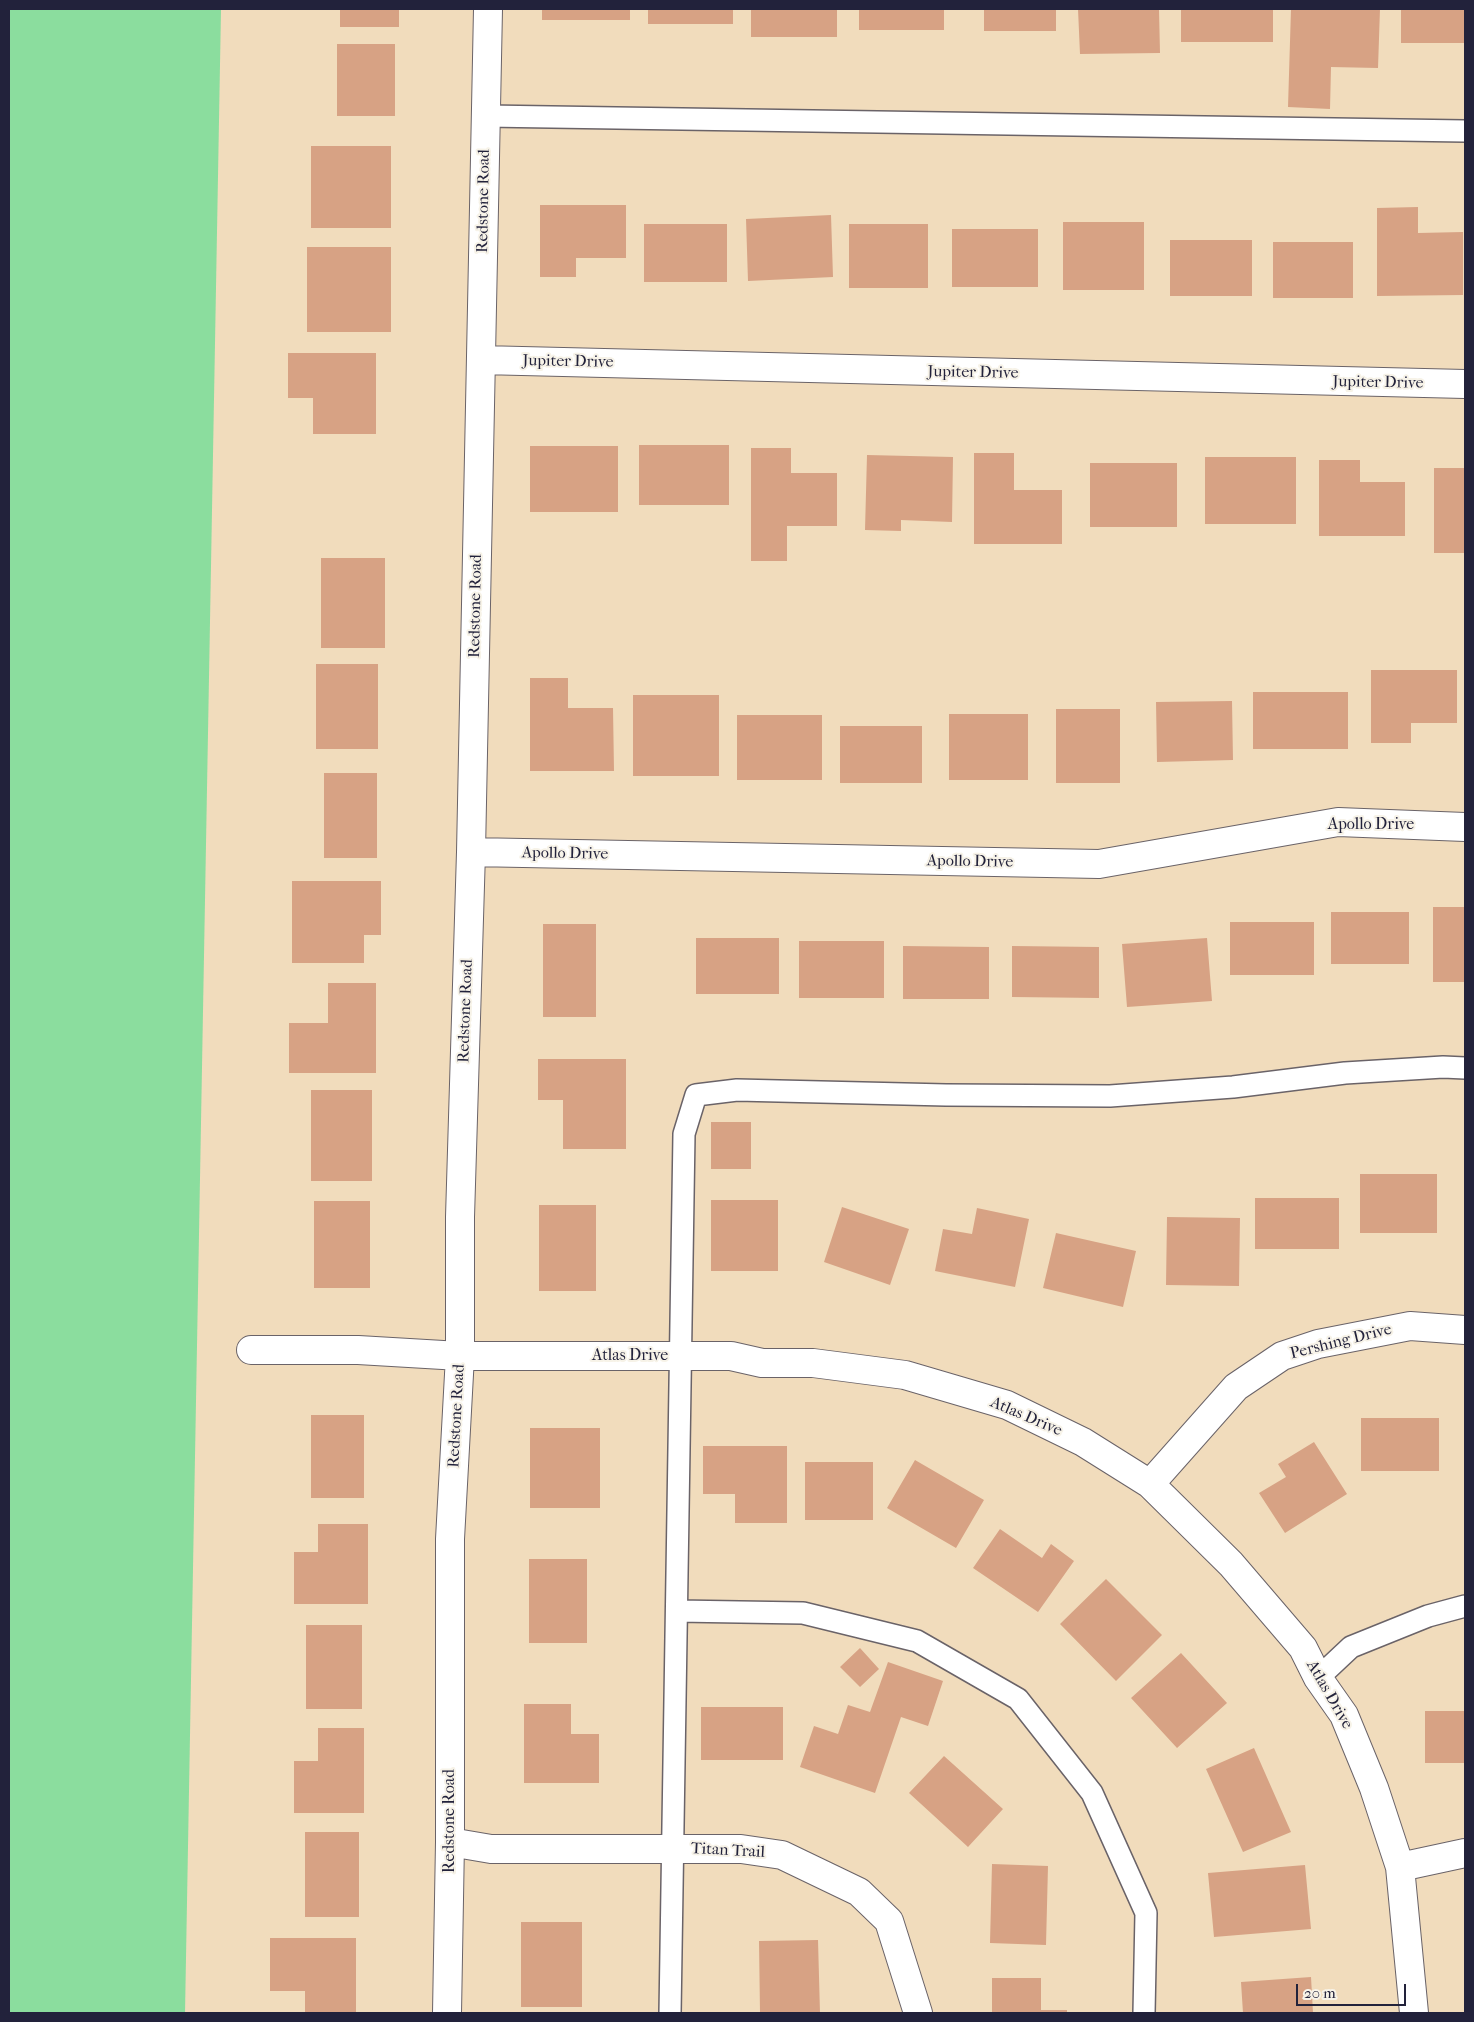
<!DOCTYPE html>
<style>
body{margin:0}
#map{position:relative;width:1474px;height:2022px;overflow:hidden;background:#f1dcbc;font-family:"IM FELL French Canon",serif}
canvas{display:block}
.frame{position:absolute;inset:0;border:10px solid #22223b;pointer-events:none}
.scale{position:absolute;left:1296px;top:1984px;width:110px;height:22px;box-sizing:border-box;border:2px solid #22223b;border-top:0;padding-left:6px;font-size:15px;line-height:18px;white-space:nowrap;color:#22223b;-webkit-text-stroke:4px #f7f3e8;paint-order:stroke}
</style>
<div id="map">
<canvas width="1474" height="2022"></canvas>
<div class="frame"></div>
<div class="scale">20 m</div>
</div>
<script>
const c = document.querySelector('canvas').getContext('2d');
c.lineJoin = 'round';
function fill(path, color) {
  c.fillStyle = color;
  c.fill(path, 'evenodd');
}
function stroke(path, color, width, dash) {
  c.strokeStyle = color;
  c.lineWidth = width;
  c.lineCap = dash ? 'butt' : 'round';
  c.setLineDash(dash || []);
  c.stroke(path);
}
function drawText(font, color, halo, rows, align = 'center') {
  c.font = font + ' "IM FELL French Canon",serif';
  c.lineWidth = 4;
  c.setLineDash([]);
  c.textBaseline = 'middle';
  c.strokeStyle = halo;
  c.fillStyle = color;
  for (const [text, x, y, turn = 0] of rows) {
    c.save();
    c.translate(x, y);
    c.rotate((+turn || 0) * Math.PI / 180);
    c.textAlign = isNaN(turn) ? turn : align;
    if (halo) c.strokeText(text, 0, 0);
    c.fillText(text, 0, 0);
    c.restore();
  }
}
const green = new Path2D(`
 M9,9H221L185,2013H9Z`);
const building = new Path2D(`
 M340,9H399V27H340Z
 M542,9H630V20H542Z
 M648,9H733V24H648Z
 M751,9H837V37H751Z
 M859,9H944V30H859Z
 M984,9H1056V31H984Z
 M1078,9H1159L1160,53L1080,54Z
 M1181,9H1273V42H1181Z
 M1291,9H1380L1378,68L1331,67L1330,109L1288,107Z
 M1401,9H1465V43H1401Z
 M337,44H395V116H337Z
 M311,146H391V228H311Z
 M540,205H626V258H576V277H540Z
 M1418,207V233L1463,232V295L1377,296V208Z
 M831,215L833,277L748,281L746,219Z
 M1063,222H1144V290H1063Z
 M644,224H727V282H644Z
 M849,224H928V288H849Z
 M952,229H1038V287H952Z
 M1170,240H1252V296H1170Z
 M1273,242H1353V298H1273Z
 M307,247H391V332H307Z
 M288,353H376V434H313V398H288Z
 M639,445H729V505H639Z
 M530,446H618V512H530Z
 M751,448H791V473H837V526H787V561H751Z
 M974,453H1014V490H1062V544H974Z
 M867,455L953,457L952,522L901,520V531L865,530Z
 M1205,457H1296V524H1205Z
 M1319,460H1360V482H1405V536H1319Z
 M1090,463H1177V527H1090Z
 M1434,468H1465V553H1434Z
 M321,558H385V648H321Z
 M316,664H378V749H316Z
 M1371,670H1457V723H1411V743H1371Z
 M530,678H568V708H613L614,771H530Z
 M1253,692H1348V749H1253Z
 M633,695H719V776H633Z
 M1232,701L1233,760L1157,762L1156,702Z
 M1056,709H1120V783H1056Z
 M949,714H1028V780H949Z
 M737,715H822V780H737Z
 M840,726H922V783H840Z
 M324,773H377V858H324Z
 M292,881H381V935H364V963H292Z
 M1433,907H1465V982H1433Z
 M1331,912H1409V964H1331Z
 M1230,922H1314V975H1230Z
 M543,924H596V1017H543Z
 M696,938H779V994H696Z
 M1207,938L1212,1001L1127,1007L1122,944Z
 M799,941H884V998H799Z
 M903,946L989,947V999H903Z
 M1012,946L1099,947V998L1012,997Z
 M328,983H376V1073H289V1023H328Z
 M538,1059H626V1149H563V1100H538Z
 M311,1090H372V1181H311Z
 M711,1122H751V1169H711Z
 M1360,1174H1437V1233H1360Z
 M1255,1198H1339V1249H1255Z
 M711,1200H778V1271H711Z
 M314,1201H370V1288H314Z
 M539,1205H596V1291H539Z
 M842,1207L909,1229L890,1285L824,1262Z
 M977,1208L1029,1219L1015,1287L935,1271L943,1229L972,1234Z
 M1167,1217L1240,1218L1239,1286L1166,1285Z
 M1056,1233L1136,1251L1123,1307L1043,1288Z
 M311,1415H364V1498H311Z
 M1361,1418H1439V1471H1361Z
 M530,1428H600V1508H530Z
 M1314,1442L1347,1494L1285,1533L1259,1493L1286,1477L1278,1464Z
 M703,1446H787V1523H735V1494H703Z
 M915,1460L984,1500L956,1548L887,1508Z
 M805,1462H873V1520H805Z
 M318,1524H368V1604H294V1552H318Z
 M1000,1529L1042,1558L1051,1544L1074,1561L1038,1612L973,1568Z
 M529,1559H587V1643H529Z
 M1106,1579L1162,1635L1116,1681L1060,1624Z
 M306,1625H362V1709H306Z
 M860,1648L879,1669L860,1687L840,1667Z
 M1181,1653L1227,1703L1177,1748L1131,1698Z
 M888,1662L943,1681L928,1726L901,1717L875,1793L800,1767L814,1726L838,1734L848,1705L870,1712Z
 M524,1704H571V1734H599V1783H524Z
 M701,1707H783V1760H701Z
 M1425,1711H1465V1763H1425Z
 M318,1728H364V1813H294V1761H318Z
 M1254,1748L1291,1832L1243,1852L1206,1769Z
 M944,1756L1003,1809L968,1847L909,1793Z
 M305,1832H359V1917H305Z
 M992,1864L1048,1866L1046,1945L990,1943Z
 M1305,1865L1311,1929L1214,1937L1208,1873Z
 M521,1922H582V2007H521Z
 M270,1938H356V2013H305V1991H270Z
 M818,1940L820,2013H760L759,1941Z
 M1311,1977L1313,2013H1243L1241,1982Z
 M992,1978H1041V2010H1067V2013H992Z`);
const service = new Path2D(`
 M486,116L1465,131
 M677,1611L803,1613L917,1641L1018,1699L1092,1793L1146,1913L1144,2013
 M1318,1678L1351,1647L1428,1616L1465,1606
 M670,2013L684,1134L696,1095L737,1090L946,1095L1110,1096L1233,1087L1345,1073L1443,1067L1465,1068`);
const minor = new Path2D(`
 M481,360L1465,384
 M471,852L1099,864L1338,822L1465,827
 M251,1350H358L460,1356H731L762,1363H813L905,1375L1007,1405L1083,1442L1150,1484L1231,1564L1303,1648L1318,1678L1344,1715L1374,1788L1400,1867L1414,2013
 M1150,1484L1236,1387L1282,1356L1318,1344L1410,1326L1465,1330
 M450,1842L491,1849H741L782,1855L859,1892L889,1921L918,2013
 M1400,1867L1465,1853
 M447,2013L450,1842V1539L460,1356V1217L471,852L488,9`);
const streetNames = [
 ["Redstone Road",484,201,-89],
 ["Jupiter Drive",568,362,1],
 ["Jupiter Drive",973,373,1],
 ["Jupiter Drive",1378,383,1],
 ["Redstone Road",476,606,-89],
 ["Apollo Drive",1371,825],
 ["Apollo Drive",565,854,1],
 ["Apollo Drive",970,862,1],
 ["Redstone Road",466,1011,-88],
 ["Pershing Drive",1341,1342,-14],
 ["Atlas Drive",630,1356],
 ["Redstone Road",457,1416,-87],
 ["Atlas Drive",1026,1417,23],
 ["Atlas Drive",1329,1695,60],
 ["Redstone Road",450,1821,-90],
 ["Titan Trail",728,1851,3]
];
fill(green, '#8bdd9e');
fill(building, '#d7a284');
stroke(service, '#6a6368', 24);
stroke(minor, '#6a6368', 30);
stroke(service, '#fff', 21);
stroke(minor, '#fff', 28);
drawText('16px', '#22223b', '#f7f3e8', streetNames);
</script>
